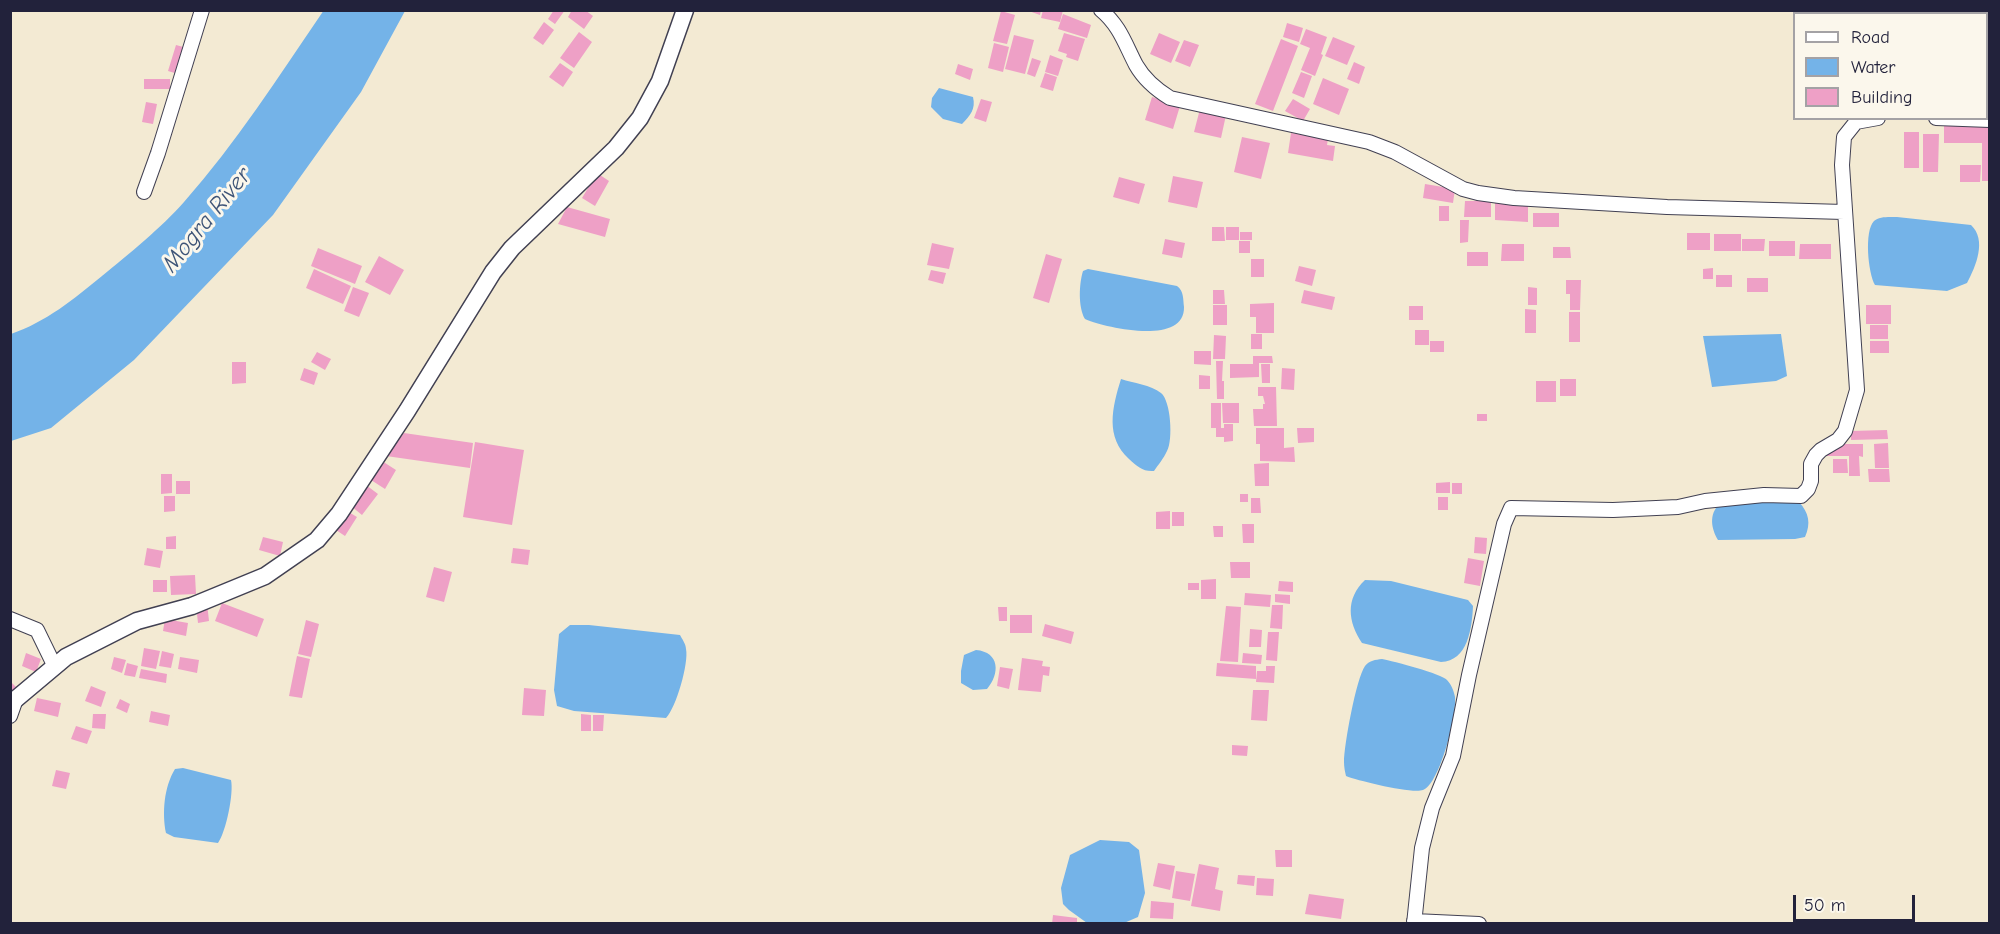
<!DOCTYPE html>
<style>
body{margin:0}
#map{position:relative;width:2000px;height:934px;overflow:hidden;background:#f3ead3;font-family:"Comic Neue",sans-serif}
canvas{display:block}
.frame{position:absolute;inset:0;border:12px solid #22223b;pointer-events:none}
.legend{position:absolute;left:1793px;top:12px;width:195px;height:108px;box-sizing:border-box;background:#fbf7ec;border:2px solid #a4a2a5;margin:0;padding:8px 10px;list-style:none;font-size:18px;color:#22223b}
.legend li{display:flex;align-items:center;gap:12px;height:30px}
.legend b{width:30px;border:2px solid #a4a2a5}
.scale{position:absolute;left:1793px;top:895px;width:122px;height:27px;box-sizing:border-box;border:3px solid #22223b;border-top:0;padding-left:8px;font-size:18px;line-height:21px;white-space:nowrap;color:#22223b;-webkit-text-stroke:4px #fbf7ec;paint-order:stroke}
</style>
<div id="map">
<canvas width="2000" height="934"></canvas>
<div class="frame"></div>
<ul class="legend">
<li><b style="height:8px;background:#fff"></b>Road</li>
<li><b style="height:16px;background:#74b3e8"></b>Water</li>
<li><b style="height:16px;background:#eea0c6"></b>Building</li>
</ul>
<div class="scale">50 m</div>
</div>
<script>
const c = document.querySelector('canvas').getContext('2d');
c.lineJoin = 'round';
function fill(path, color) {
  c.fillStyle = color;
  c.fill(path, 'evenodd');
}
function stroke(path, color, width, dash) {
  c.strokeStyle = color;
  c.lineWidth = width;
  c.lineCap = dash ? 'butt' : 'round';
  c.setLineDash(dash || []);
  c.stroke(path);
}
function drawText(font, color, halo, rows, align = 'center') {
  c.font = font + ' "Comic Neue",sans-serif';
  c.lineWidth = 6;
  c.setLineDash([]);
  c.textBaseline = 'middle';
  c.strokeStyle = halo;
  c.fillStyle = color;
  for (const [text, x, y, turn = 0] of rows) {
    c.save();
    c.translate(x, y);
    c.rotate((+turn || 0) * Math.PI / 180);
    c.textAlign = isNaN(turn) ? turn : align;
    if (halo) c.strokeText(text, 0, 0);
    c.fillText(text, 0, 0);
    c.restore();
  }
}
const water = new Path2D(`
 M324,10L405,11L361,92L273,215L134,360L51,428L11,441V334C46,322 74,299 102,276C128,255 162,227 184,202C236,143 279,76 324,10Z
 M939,88L973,97C976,109 970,116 962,124L943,119L931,107L932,98Z
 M1897,217L1971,225C1987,240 1976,266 1967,283L1947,291L1875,285C1868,273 1864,231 1874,221C1879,216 1890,217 1897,217Z
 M1088,269L1177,286C1184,291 1183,299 1184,307C1185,346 1106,328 1085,319C1078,307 1079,284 1083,271Z
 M1781,334L1787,376L1776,381L1712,387L1703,336Z
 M1121,379C1133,383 1151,385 1161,393C1171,401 1173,440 1167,451C1164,458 1158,465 1154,471C1143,472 1137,466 1129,459C1105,437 1112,408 1121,379Z
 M1743,502H1799C1809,513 1811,523 1805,537L1795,539L1718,540C1711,528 1709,515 1719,504Z
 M1365,580L1391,581L1468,600L1473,606C1472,628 1468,661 1441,662L1362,643C1348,622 1345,599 1365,580Z
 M570,625H589L680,635C682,639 686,644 686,649C689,663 676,708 666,718L574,711L557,706L554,690L559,634Z
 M976,650C1000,652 1000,674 987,689L973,690L961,683V671L964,655Z
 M1382,659C1393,661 1442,674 1447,680C1451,684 1454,691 1455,697C1457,714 1440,784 1423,790C1412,794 1359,781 1346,776C1345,772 1344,767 1344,762C1344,746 1356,679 1365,666C1370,660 1375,660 1382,659Z
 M183,768L231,780C234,793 226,832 218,843L174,837L166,833C162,813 164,787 175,769Z
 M1100,840L1129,842L1139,850L1145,893L1138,917L1124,923H1087L1069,910L1063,904L1061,888L1070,855Z`);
const canal = new Path2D(`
 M1820,10L1839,14
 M1852,14L1860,10`);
const building = new Path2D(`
 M554,10H565L555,24L548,19Z
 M572,10H585L593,16L584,29L568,17Z
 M1026,10H1041L1040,15Z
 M1043,10H1063L1060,22L1041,18Z
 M1001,11L1015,15L1007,44L993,41Z
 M1063,14L1091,25L1087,38L1058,29Z
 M544,22L554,30L543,45L533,38Z
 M1287,23L1303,28L1299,42L1283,37Z
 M1306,29L1327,37L1321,54L1323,55L1315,76L1301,70L1310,48L1300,44Z
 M579,32L592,42L574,68L560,58Z
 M1064,33L1085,39L1078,61L1066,57L1067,54L1058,51Z
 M1159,33L1180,42L1171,63L1150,54Z
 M1014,35L1034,40L1025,74L1005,69Z
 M1333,37L1355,46L1347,65L1325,56Z
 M1281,39L1298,46L1273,111L1255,104Z
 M1184,40L1199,45L1190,67L1175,61Z
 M994,43L1009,47L1003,72L988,68Z
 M176,45L187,48L178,74L168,71Z
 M1050,55L1063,60L1058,76L1045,72Z
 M1032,58L1041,61L1035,77L1027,74Z
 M1354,62L1365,67L1359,84L1347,79Z
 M560,63L573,72L563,87L549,77Z
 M958,64L973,69L970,80L955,74Z
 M1301,72L1312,76L1304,98L1292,93Z
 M1045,73L1057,77L1053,91L1040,87Z
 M1323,78L1349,89L1339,115L1313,104Z
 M144,79H170V89H144Z
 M1152,97L1180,106L1173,129L1145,120Z
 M981,99L992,102L986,122L974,118Z
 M1293,99L1310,109L1303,121L1285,111Z
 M146,102L157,104L153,124L142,122Z
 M1200,109L1226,115L1221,138L1194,132Z
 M1944,125L1989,126V181H1982V143H1944Z
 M1904,132H1919V168H1904Z
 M1291,133L1328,139L1327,145L1335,146L1333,161L1288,153Z
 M1923,134H1939L1938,172H1923Z
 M1242,137L1270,143L1261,179L1234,172Z
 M1960,165H1981L1980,182H1960Z
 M597,173L609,181L595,206L582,198Z
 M1173,176L1203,182L1197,208L1168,202Z
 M1119,177L1145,184L1139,204L1113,197Z
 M1425,184L1455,189L1453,203L1423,198Z
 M1465,201H1491V217H1464Z
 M1495,202L1528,203V222L1495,220Z
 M1439,206H1449V221H1439Z
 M567,207L610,219L605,237L558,224Z
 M1533,213H1559V227H1533Z
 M1460,220H1469L1468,242L1460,243Z
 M1212,227H1224L1225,241H1212Z
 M1226,227H1239V240H1226Z
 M1240,232H1252V240H1240Z
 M1687,233H1710V250H1687Z
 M1714,234H1741V251H1714Z
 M1165,239L1185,243L1182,258L1162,254Z
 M1742,239H1765L1764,251H1742Z
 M1239,241H1250V253H1239Z
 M1769,241H1795V256H1769Z
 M932,243L954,248L949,269L927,265Z
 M1502,244H1524V261H1501Z
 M1800,244H1831V259H1799Z
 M1553,247H1570L1571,258H1553Z
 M318,248L362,266L355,284L311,266Z
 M1467,252H1488V266H1467Z
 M1046,254L1062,259L1049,303L1033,298Z
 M379,256L404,270L390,295L365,282Z
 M1251,259H1264V277H1251Z
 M1299,266L1316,270L1312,286L1295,281Z
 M1713,268V279H1703V269Z
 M314,269L351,286L343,304L306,288Z
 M931,270L946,273L943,284L928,280Z
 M1716,275H1732V287H1716Z
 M1747,278H1768V292H1747Z
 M1566,280H1581L1580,310H1570V294H1566Z
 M353,287L369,293L359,317L344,311Z
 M1528,287L1537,288V305H1528Z
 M1213,290H1224L1225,304H1213Z
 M1304,290L1335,297L1332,310L1301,303Z
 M1274,303V333H1256V317H1250V304Z
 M1213,305H1227V325H1213Z
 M1866,305H1891V324H1866Z
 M1409,306H1423V320H1409Z
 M1525,309L1536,310V333H1525Z
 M1569,312H1580V342H1569Z
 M1870,325H1888V339H1870Z
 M1415,330H1429V345H1415Z
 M1251,334H1262V349H1251Z
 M1214,335L1226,336L1225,359H1213Z
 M1430,341H1444V352H1430Z
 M1870,341H1889V353H1870Z
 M1194,351H1211V365L1194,364Z
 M317,352L331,359L325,370L311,362Z
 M1253,356H1272L1273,363H1259V377L1230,378V364H1253Z
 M1216,361H1223L1222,381H1224V399H1217Z
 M232,362H246V383L232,384Z
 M1261,364H1270V383H1262Z
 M304,368L318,373L314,385L300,380Z
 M1282,368L1295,369L1294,390L1281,389Z
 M1199,375L1210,376V389H1199Z
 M1560,379H1576V396H1560Z
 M1536,381H1556V402H1536Z
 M1258,387H1276L1277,426H1254L1253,409H1263V404H1265L1263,396H1258Z
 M1211,403H1221V428H1224V424H1233V441L1224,442V437H1216V428H1211Z
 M1222,403H1239V423H1223Z
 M1477,414H1487V421H1477Z
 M1256,428H1284V448L1294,447L1295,462L1260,461V444H1256Z
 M1297,428H1314V442L1298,443Z
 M1887,430L1888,439L1851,440V431Z
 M404,433L473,443L470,468L386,456Z
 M475,442L524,450L512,525L463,517Z
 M1888,443L1889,468H1875L1874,444Z
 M1833,444H1863V457L1859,456L1860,476H1849V456H1826L1827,451Z
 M1833,459H1847L1848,473H1833Z
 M382,461L396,470L385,489L371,480Z
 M1269,463V486H1255L1254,464Z
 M1868,469H1889L1890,482H1869Z
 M161,474H172V493L161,494Z
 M176,481H190V494H176Z
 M1450,482V493H1436V483Z
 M1452,483H1462V494H1452Z
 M366,485L378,494L362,515L351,506Z
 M1240,494H1248V502H1240Z
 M164,496H175V511L164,512Z
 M1438,497H1448V510H1438Z
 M1251,498H1260L1261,513H1251Z
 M347,511L357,517L345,536L336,530Z
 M1170,511V529H1156V512Z
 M1172,512H1184V526H1172Z
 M1242,524H1254V543H1243Z
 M1213,526H1223V537H1214Z
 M176,536V549H166V537Z
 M263,537L283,542L280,556L259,550Z
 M1475,537L1487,538L1486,554L1474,553Z
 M147,548L163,551L160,568L144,565Z
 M513,548L530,550L528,565L511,563Z
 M1468,558L1484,561L1480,586L1464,583Z
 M1230,562H1250V578H1231Z
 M434,567L452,572L444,602L426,597Z
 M195,575L196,594L171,595L170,576Z
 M1216,579V599H1201V580Z
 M153,580H167V592H153Z
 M1279,581L1293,582V592L1278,591Z
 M1188,583H1199V590H1188Z
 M1245,593L1271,595L1270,607L1244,605Z
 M1275,594L1290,595V604L1275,602Z
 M207,603L209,621L198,623L196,605Z
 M222,603L264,619L257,637L215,621Z
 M1272,605H1283L1282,629L1270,628Z
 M1226,606L1241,607L1238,662L1220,661Z
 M998,607H1007V621H999Z
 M1010,615H1032V633H1010Z
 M165,619L188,623L186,636L163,631Z
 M306,620L319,624L311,657L298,654Z
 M1045,624L1074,632L1071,644L1042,636Z
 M1250,629L1262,630L1261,647H1249Z
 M1268,632H1279L1277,661L1266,660Z
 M144,648L160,651L156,669L141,666Z
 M162,651L174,654L171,668L159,666Z
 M26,653L41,659L36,672L22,666Z
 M1243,653L1262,655L1261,664L1242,663Z
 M297,656L310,659L302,698L289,696Z
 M114,657L126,660L122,673L111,669Z
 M180,657L199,660L197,673L178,669Z
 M1022,658L1043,661L1042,666L1050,667L1049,676L1043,675L1041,692L1018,690Z
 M127,663L138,666L135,677L124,675Z
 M1217,663L1256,666V679L1216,676Z
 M1266,666H1275L1274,683L1256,682L1257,671H1266Z
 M1000,667L1013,669L1009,689L997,686Z
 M141,669L167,674L166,683L139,678Z
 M10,681L17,688L10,693Z
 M91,686L106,692L101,707L85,701Z
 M524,688L546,690L544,716L522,715Z
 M1253,690H1269L1267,721L1251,720Z
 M37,698L61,703L58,717L34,711Z
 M120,699L130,704L127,713L116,708Z
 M151,711L170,715L168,726L149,722Z
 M93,714H106L105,729L92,728Z
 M581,714L591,715V731H581Z
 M593,715H604L603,731H593Z
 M76,726L92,731L87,744L71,739Z
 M1232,745L1248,746L1247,756L1232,755Z
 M56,770L70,773L66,789L52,786Z
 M1275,850H1292V867H1276Z
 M1158,863L1175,866L1170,890L1153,886Z
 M1199,864L1219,868L1215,889L1223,891L1220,911L1191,906Z
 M1176,871L1195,874L1190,901L1172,898Z
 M1238,875L1255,876L1254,886L1237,884Z
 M1257,878L1274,879L1273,896L1256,895Z
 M1309,894L1344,899L1341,919L1305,914Z
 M1151,901L1174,903L1173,919L1150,918Z
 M1053,915L1077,918V924H1052Z`);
const minor = new Path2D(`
 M1101,10C1120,26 1125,44 1136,65C1144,79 1157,90 1170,98L1369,142L1395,152L1463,189L1478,193L1514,198L1667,207L1844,212
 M1936,118L1990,120
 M144,192L158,153L202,10
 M10,619L37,630L55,667
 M10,716L16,699
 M1414,921L1479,924
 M1414,924L1422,848L1432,808L1453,756L1469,675L1504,524L1511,508L1613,510L1678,507L1705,501L1764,495L1801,496L1808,489L1811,481V464L1816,455L1821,450L1838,440L1845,431L1857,390L1842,165L1844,137L1856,122L1878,118`);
const tertiary = new Path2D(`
 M10,704L66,657L137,621L192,606L265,576L317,540L339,514L407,411L493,272L512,248L616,148L640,118L660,81L685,10`);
const waterNames = [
 ["Mogra River",207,220,-51]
];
fill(water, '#74b3e8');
stroke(canal, '#74b3e8', 16);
fill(building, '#eea0c6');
stroke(minor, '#414052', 16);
stroke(tertiary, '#414052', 19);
stroke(minor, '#fff', 14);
stroke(tertiary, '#fff', 16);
drawText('italic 24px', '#3f5578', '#fbf7ec', waterNames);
</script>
